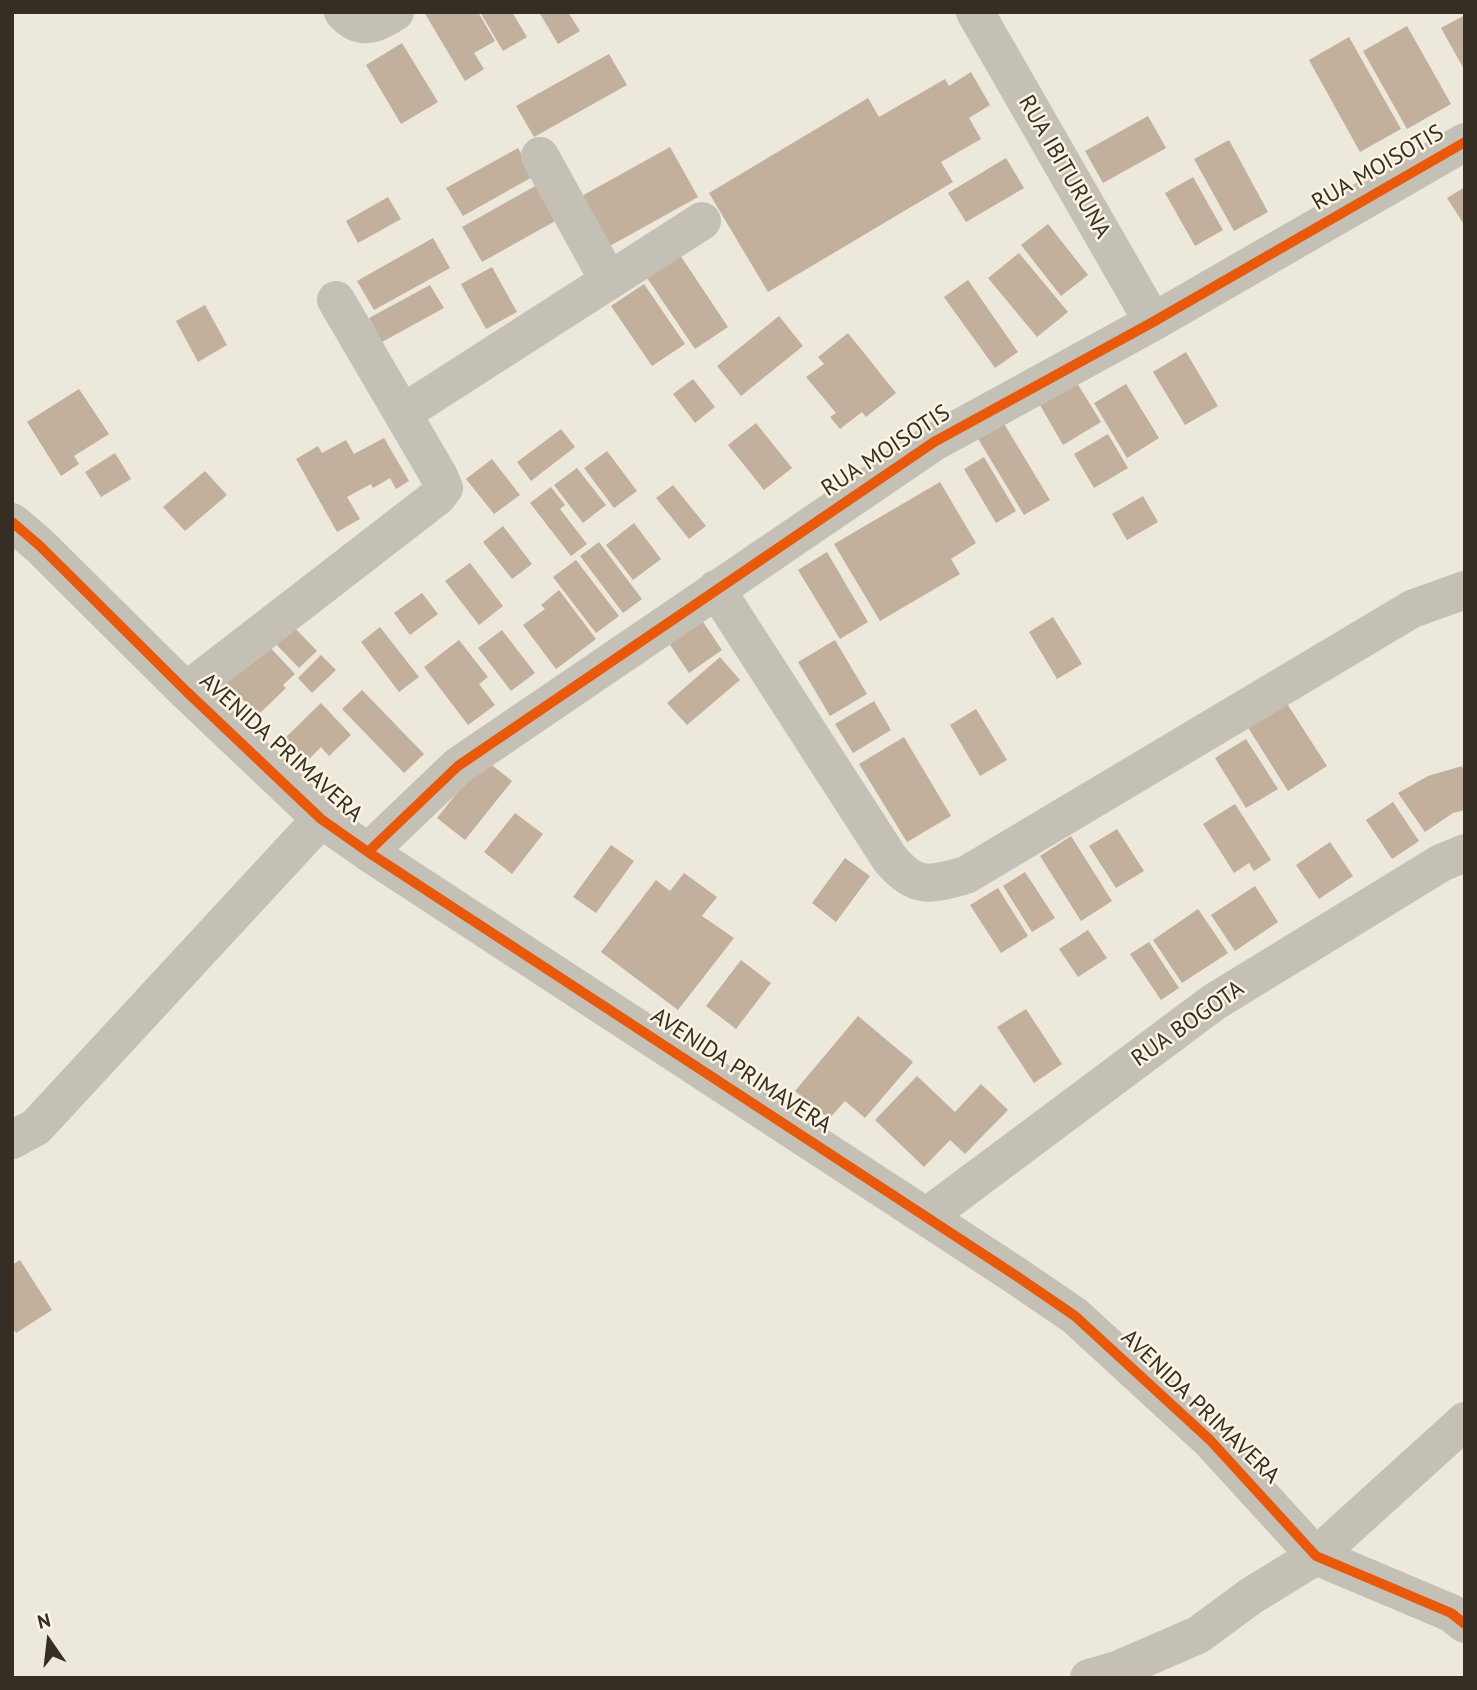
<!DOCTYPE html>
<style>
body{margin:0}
#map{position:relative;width:1477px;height:1690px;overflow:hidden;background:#ede8dc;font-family:"PT Sans",sans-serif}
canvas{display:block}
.frame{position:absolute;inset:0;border:14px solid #362d25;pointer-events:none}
.north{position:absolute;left:14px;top:1606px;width:70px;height:70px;-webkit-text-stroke:5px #fbf4e3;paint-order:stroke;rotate:346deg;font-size:19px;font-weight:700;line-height:28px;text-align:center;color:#362d25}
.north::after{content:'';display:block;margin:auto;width:24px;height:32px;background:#362d25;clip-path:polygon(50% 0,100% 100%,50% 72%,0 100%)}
</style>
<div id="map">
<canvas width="1477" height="1690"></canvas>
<div class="frame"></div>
<div class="north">N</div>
</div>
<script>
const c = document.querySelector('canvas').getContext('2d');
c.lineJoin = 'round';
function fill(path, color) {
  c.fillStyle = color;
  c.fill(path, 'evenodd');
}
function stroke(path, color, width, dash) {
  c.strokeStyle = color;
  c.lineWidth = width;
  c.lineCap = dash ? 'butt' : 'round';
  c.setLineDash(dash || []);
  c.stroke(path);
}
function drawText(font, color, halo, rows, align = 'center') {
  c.font = font + ' "PT Sans",sans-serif';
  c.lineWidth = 5;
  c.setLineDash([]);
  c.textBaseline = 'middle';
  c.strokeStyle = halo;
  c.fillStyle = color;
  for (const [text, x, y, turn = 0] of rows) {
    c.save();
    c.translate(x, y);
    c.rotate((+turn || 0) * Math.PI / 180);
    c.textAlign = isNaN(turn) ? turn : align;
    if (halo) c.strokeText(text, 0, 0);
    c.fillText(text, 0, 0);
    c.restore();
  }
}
const building = new Path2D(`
 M424,12H478L495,41L474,53L484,69L465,81Z
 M480,12H512L527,37L503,51Z
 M539,12H568L580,31L558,44Z
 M1465,15V71L1441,28Z
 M1407,26L1451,104L1407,129L1363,51Z
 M1349,37L1401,129L1360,152L1309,60Z
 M402,43L438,102L401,124L366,65Z
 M609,54L627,85L534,137L516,106Z
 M971,72L990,105L969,118L981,139L941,162L953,182L768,292L709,193L868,98L879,117L945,79L949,86Z
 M1148,116L1166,148L1103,183L1085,151Z
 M1229,140L1268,212L1234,231L1194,159Z
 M670,147L698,197L608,247L580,197Z
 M518,148L534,176L463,216L446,188Z
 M1006,158L1024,188L966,222L948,193Z
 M1193,177L1223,230L1195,246L1165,193Z
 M537,185L557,220L482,262L462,227Z
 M1465,187V226L1447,198Z
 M388,197L401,219L358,243L346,221Z
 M1048,224L1088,275L1061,296L1021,245Z
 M433,238L450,268L374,310L357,281Z
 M676,249L728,327L695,349L643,272Z
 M1019,253L1068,312L1037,337L988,278Z
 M492,267L517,312L486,329L461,284Z
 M968,280L1018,352L995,368L944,297Z
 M644,284L685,344L652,366L611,306Z
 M430,285L444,308L382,342L369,318Z
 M205,305L227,345L198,362L176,321Z
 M779,316L803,346L741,396L717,366Z
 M848,333L896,393L866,417L862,412L840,429L830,417L836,413L806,377L824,364L818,357Z
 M1186,352L1218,406L1185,425L1153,372Z
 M1074,378L1101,422L1063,445L1037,400Z
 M693,379L715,407L695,423L673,394Z
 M1126,384L1159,438L1127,458L1094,403Z
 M79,389L109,434L74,456L79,464L61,476L27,422Z
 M1003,422L1050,500L1024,515L977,437Z
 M756,423L792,468L764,490L728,445Z
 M561,429L575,447L531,481L517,462Z
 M1108,434L1128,468L1094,488L1074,454Z
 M384,438L409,481L396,489L390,478L373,488L371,484L347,497L360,519L337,532L296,459L318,446L322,453L346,440L354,454Z
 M607,451L637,491L614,508L584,468Z
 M115,453L131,479L101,497L85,472Z
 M984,457L1016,511L996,523L964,469Z
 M492,459L520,495L494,514L466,479Z
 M577,468L606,505L583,523L554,485Z
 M205,471L227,495L185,531L163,507Z
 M940,482L976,543L951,559L960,574L880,621L834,544Z
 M673,485L706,526L689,539L656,498Z
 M551,487L565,505L560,509L587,544L571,556L530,503Z
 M1143,496L1158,522L1127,540L1112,514Z
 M634,523L661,559L633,580L606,545Z
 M503,526L532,564L512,579L483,542Z
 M599,542L642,599L623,613L580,556Z
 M827,552L868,622L840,639L798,570Z
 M576,560L619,616L596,633L553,577Z
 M470,563L503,606L479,625L445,581Z
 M559,590L596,639L556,669L523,625L545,609L541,605Z
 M422,593L438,614L410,635L394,613Z
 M1053,617L1082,664L1057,679L1029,632Z
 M701,619L722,650L689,673L668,642Z
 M291,624L317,651L299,668L273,641Z
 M380,627L419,677L399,692L361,642Z
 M502,630L535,673L511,691L478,648Z
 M459,640L488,677L479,684L495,705L468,725L424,667Z
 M835,640L867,694L830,716L798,662Z
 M268,645L295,674L283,685L286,688L258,715L219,675Z
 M321,655L336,670L312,693L298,678Z
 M720,657L740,680L687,725L667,703Z
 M362,690L424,754L404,773L342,709Z
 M874,701L891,730L853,753L835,724Z
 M1286,702L1327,766L1288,791L1247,726Z
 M321,703L351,735L329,756L321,747L307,761L285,738Z
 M976,709L1007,760L980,776L950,725Z
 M904,737L951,816L907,842L859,764Z
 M1246,739L1278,789L1246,808L1215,758Z
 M484,759L512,781L465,840L437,818Z
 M1462,766L1465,777V810L1453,813L1425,832L1398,793L1428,776Z
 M1393,802L1419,841L1392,859L1366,820Z
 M1235,804L1271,860L1254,871L1249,863L1234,873L1203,824Z
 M515,813L543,834L512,874L484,852Z
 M1117,829L1144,871L1116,888L1089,846Z
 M1071,836L1112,901L1081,921L1040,856Z
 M1330,842L1353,876L1319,899L1296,865Z
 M611,845L634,861L596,913L573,897Z
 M845,858L870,876L836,922L812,903Z
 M1025,872L1055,918L1032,932L1003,886Z
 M684,873L717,897L702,916L734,938L678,1010L601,952L656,880L670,891Z
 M1255,886L1278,922L1235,951L1211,915Z
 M998,888L1028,936L1001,953L970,905Z
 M1198,909L1228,953L1182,983L1153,940Z
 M1088,930L1107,958L1078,977L1059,949Z
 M1149,942L1179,988L1161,1000L1130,954Z
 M741,960L771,983L736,1029L706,1006Z
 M1026,1009L1062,1064L1034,1083L997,1027Z
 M858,1016L913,1062L865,1118L845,1101L829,1119L795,1091Z
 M917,1076L955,1112L981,1084L1008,1110L965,1154L950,1140L924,1167L875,1120Z
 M20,1260L52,1310L16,1333L12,1327V1265Z`);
const minor = new Path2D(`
 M343,12C361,32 376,24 395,12
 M975,12L1153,322
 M540,156L609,281
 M403,413L702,221
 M12,522L40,546L186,691L321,819L368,852L1015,1275L1075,1316L1210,1440L1316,1556L1451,1613L1465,1624
 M716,589L890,859C916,890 930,885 966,875L1412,609L1465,590
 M186,691L437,497L444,488L439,476L336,300
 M368,852L458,766L934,442L1153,322L1465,142
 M12,1140L36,1127L321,819
 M926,1217L1214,1002L1441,863L1465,853
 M1089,1678L1117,1670L1198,1635L1251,1596L1316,1556L1465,1421`);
const cycleway = new Path2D(`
 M12,522L40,546L186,691L321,819L368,852L1015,1275L1075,1316L1210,1440L1316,1556L1451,1613L1465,1624
 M368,852L458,766L934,442L1153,322L1465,142`);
const streetNames = [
 ["RUA IBITURUNA",1064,167,60],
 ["RUA MOISOTIS",1378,168,-30],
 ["RUA MOISOTIS",886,451,-33],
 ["AVENIDA PRIMAVERA",281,748,42],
 ["RUA BOGOTA",1188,1024,-35],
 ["AVENIDA PRIMAVERA",741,1071,33],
 ["AVENIDA PRIMAVERA",1200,1407,44]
];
fill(building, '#c2af9c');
stroke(minor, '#c5c0b6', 38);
stroke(cycleway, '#e8590c', 10);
drawText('23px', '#362d25', '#fbf4e3', streetNames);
</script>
